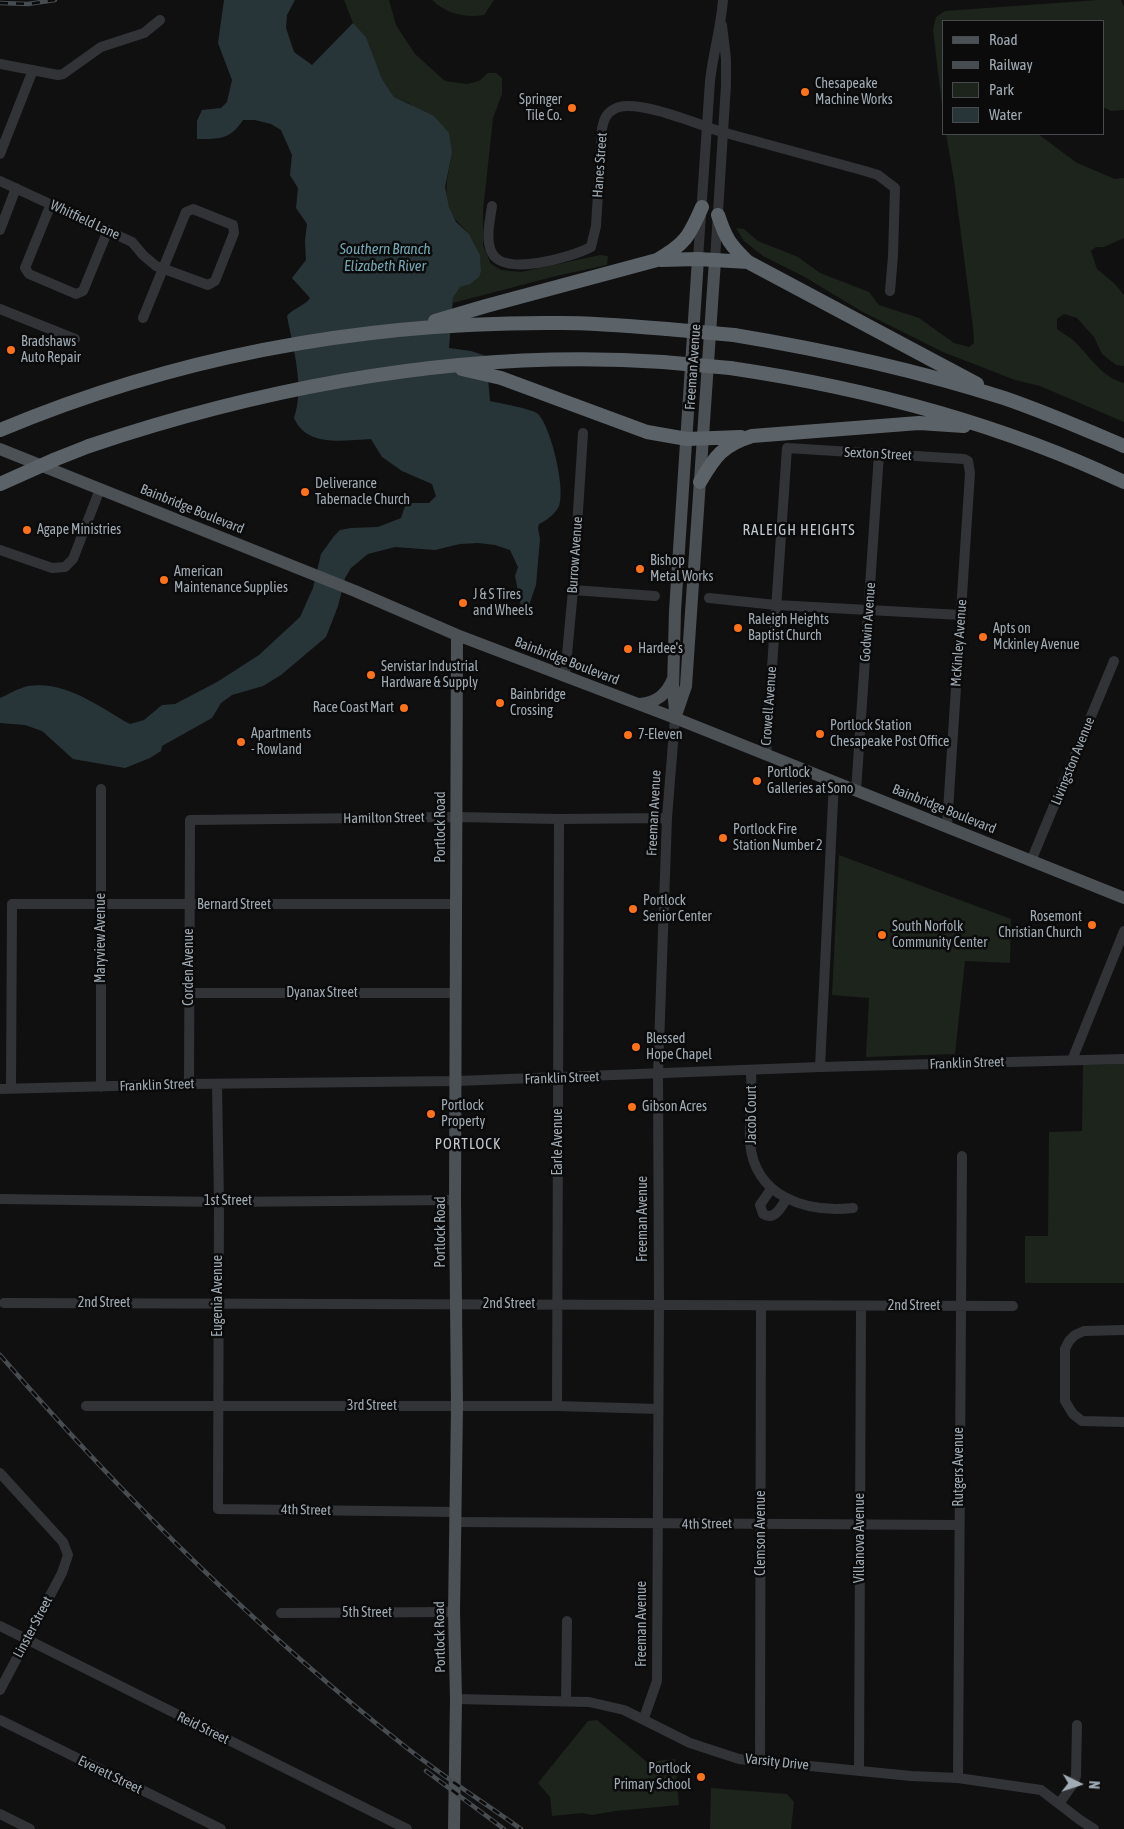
<!DOCTYPE html>
<style>
body{margin:0}
#map{position:relative;width:1124px;height:1829px;overflow:hidden;background:#101011;font-family:"Asap Condensed",sans-serif}
canvas{display:block}
.legend{position:absolute;left:942px;top:20px;width:162px;height:115px;box-sizing:border-box;background:#0b0b0c;border:1px solid #474b4f;margin:0;padding:6px 9px;list-style:none;font-size:15px;color:#a0abb4}
.legend li{display:flex;align-items:center;gap:10px;height:25px}
.legend b{width:25px;border:1px solid #474b4f}
.north{position:absolute;left:1054px;top:1759px;width:50px;height:50px;-webkit-text-stroke:4px #0b0b0c;paint-order:stroke;rotate:94deg;font-size:14px;font-weight:700;line-height:20px;text-align:center;color:#a0abb4}
.north::after{content:'';display:block;margin:auto;width:18px;height:22px;background:#a0abb4;clip-path:polygon(50% 0,100% 100%,50% 72%,0 100%)}
</style>
<div id="map">
<canvas width="1124" height="1829"></canvas>
<ul class="legend">
<li><b style="height:6px;background:#4c5156"></b>Road</li>
<li><b style="height:6px;background:#474c50"></b>Railway</li>
<li><b style="height:14px;background:#1d241c"></b>Park</li>
<li><b style="height:14px;background:#283538"></b>Water</li>
</ul>
<div class="north">N</div>
</div>
<script>
const c = document.querySelector('canvas').getContext('2d');
c.lineJoin = 'round';
function fill(path, color) {
  c.fillStyle = color;
  c.fill(path, 'evenodd');
}
function stroke(path, color, width, dash) {
  c.strokeStyle = color;
  c.lineWidth = width;
  c.lineCap = dash ? 'butt' : 'round';
  c.setLineDash(dash || []);
  c.stroke(path);
}
function drawText(font, color, halo, rows, align = 'center') {
  c.font = font + ' "Asap Condensed",sans-serif';
  c.lineWidth = 5;
  c.setLineDash([]);
  c.textBaseline = 'middle';
  c.strokeStyle = halo;
  c.fillStyle = color;
  for (const [text, x, y, turn = 0] of rows) {
    c.save();
    c.translate(x, y);
    c.rotate((+turn || 0) * Math.PI / 180);
    c.textAlign = isNaN(turn) ? turn : align;
    if (halo) c.strokeText(text, 0, 0);
    c.fillText(text, 0, 0);
    c.restore();
  }
}
const green = new Path2D(`
 M344,0H389L396,25L415,54L445,81L467,84L479,81L488,73H496L502,78V94L493,118L483,211V246L491,264L501,270L521,272L600,255L608,256L607,265L556,276L453,303V298L460,287C489,279 483,256 469,235C462,224 454,222 449,207C443,188 449,171 452,153L410,104L394,97L382,79L366,37L353,23Z
 M432,0H494L484,15C465,18 447,14 432,0Z
 M1098,0H1121L1124,7V110L1111,111L1103,107V21H943V113L933,30L936,17L945,11Z
 M946,134H1038L1077,163L1115,179L1124,178V238L1104,247H1096L1091,251L1097,269L1115,284L1124,295V366L1116,365L1102,354L1094,337L1077,318L1064,314L1057,319V329C1062,333 1068,336 1073,340C1089,355 1102,378 1124,383V422L1040,386L1015,380L943,352L861,311L803,276L763,256L744,241L736,228L744,229L758,241L798,257L820,273L869,292L879,305L919,318L954,343L969,347L974,343L973,327L954,180Z
 M839,855L1011,919L1010,963L965,961L955,1054L866,1057L869,998L832,995Z
 M1124,1064V1283H1025V1236H1048L1049,1132L1082,1131L1083,1065Z
 M597,1720L647,1762L675,1759L679,1805L615,1811L592,1815L582,1813L552,1816L550,1797L538,1783L588,1721Z
 M711,1788L787,1794L794,1802L791,1829H710Z`);
const water = new Path2D(`
 M224,0H295L287,15L286,28L294,52L312,65L353,23L366,37L382,79L394,97L434,116L449,133L452,153L445,187L449,207L456,222L469,234L480,255L481,271L479,277L470,284L460,287L453,298L449,348L471,351L486,356L490,401C499,403 533,409 538,414C551,427 566,489 559,506C555,514 547,520 539,524L538,528L540,539L536,585L528,608L525,609L521,606L515,576L518,567L510,550L495,545L478,543L460,544L435,550L395,547L368,554L351,568L345,578L338,606L326,637L281,675L263,686L232,695L221,703L212,718L162,746L161,751L150,758L125,768L73,759L42,731L25,725L0,723V698C9,694 19,688 28,686C66,680 99,707 130,724L144,720L162,705L175,704L217,682L259,655L300,617L313,588L321,554L334,536L340,530L351,528L378,527L401,518L406,503H429L436,496L432,484L402,471L382,457L371,439C344,440 307,448 294,418C305,387 293,348 287,316C293,308 305,306 310,298L292,278L306,260L305,241L307,224L296,208L298,188L290,175L292,155L281,130L271,124L255,120H243C230,140 219,139 197,139V121L202,110L221,108L227,102L232,80L218,43Z`);
const minor = new Path2D(`
 M0,64L58,75L63,74L101,47L144,33L160,20
 M0,154L33,70
 M0,181L132,242L143,255L156,266L208,285L215,281L234,233L233,225L193,209L186,212L143,318
 M51,204L25,268L29,274L76,294L83,291L108,230
 M492,206C490,220 485,240 492,253C505,277 572,257 591,247L596,226L602,129C604,118 607,111 619,107C643,101 697,124 722,132C769,145 817,158 865,171L878,175L895,188L893,256L890,291
 M0,230L16,188
 M698,259L710,81C713,54 721,27 723,0
 M715,260L726,85V59L722,25
 M0,309L75,339
 M0,550L52,568L65,567L73,559L100,489
 M573,590L655,596
 M709,598L776,605L961,615
 M565,676L573,590L583,433
 M766,755L787,448L964,459L968,461L970,473L947,826
 M101,789V1087
 M856,791L879,454
 M1031,861L1114,661
 M188,993H456
 M1072,1060L1124,931
 M820,1067L834,781
 M751,1070C751,1080 752,1091 752,1101C751,1115 749,1129 750,1143C755,1197 806,1213 853,1208
 M189,1084L190,820L456,817L559,819L667,818
 M217,1084L219,1202L218,1509L455,1512
 M11,1087L12,904H457
 M0,1089L189,1084L457,1081L820,1067L1124,1059
 M771,1189L760,1205L763,1214C775,1221 781,1207 787,1198
 M0,1199L219,1202L455,1200
 M4,1303L1013,1306
 M1124,1330L1084,1331L1075,1335L1069,1341L1065,1349V1401L1073,1414L1082,1421L1124,1422
 M86,1406H557L658,1409
 M557,1406L559,819
 M0,1473L63,1542L68,1555L62,1573L0,1690
 M455,1522L959,1525
 M281,1613L454,1612
 M0,1626L407,1829
 M456,1699L589,1702L624,1710L690,1743L739,1759L911,1776L958,1778L1041,1790L1080,1820L1094,1829
 M566,1701L567,1621
 M644,1718L657,1681L659,1305L658,1074L667,818L675,718
 M0,1720L221,1829
 M760,1761L761,1306
 M859,1770L861,1306
 M958,1778L962,1156
 M1059,1804L1073,1784L1076,1776L1077,1725
 M0,1814L30,1829`);
const major = new Path2D(`
 M0,449L355,591L457,635L675,718L1124,898
 M640,704C657,702 666,695 673,679
 M675,711L673,689L675,611L698,259
 M675,718L686,686L715,260
 M454,1829L456,1699L454,1612L457,1407L455,1200L457,635`);
const highway = new Path2D(`
 M718,215C726,239 730,245 748,262L977,384
 M661,260L698,259L748,262
 M435,321L486,306L657,260C685,244 689,237 702,207
 M734,335C825,350 916,370 1004,398C1045,412 1084,429 1124,446
 M730,368C866,388 999,423 1124,482
 M462,369L501,378L647,432L687,439L741,437
 M0,430C179,355 367,321 561,323C596,323 631,326 667,329
 M89,446C274,384 467,349 663,362
 M700,482C715,456 723,445 752,436L919,423L964,426`);
const rail = new Path2D(`
 M0,3L28,4L55,0
 M0,1355C124,1498 258,1631 407,1748C444,1777 483,1802 521,1829
 M426,1771L504,1829`);
const highwayBridge = new Path2D(`
 M667,329L734,335
 M663,362L730,368
 M0,484L56,459L89,446`);
const markers = [
 [805,92,5,"#ff721a"],
 [572,108,5,"#ff721a"],
 [11,350,5,"#ff721a"],
 [305,492,5,"#ff721a"],
 [27,530,5,"#ff721a"],
 [640,569,5,"#ff721a"],
 [164,580,5,"#ff721a"],
 [463,603,5,"#ff721a"],
 [738,628,5,"#ff721a"],
 [983,637,5,"#ff721a"],
 [628,649,5,"#ff721a"],
 [371,675,5,"#ff721a"],
 [500,703,5,"#ff721a"],
 [404,708,5,"#ff721a"],
 [820,734,5,"#ff721a"],
 [628,735,5,"#ff721a"],
 [241,742,5,"#ff721a"],
 [757,781,5,"#ff721a"],
 [723,838,5,"#ff721a"],
 [633,909,5,"#ff721a"],
 [1092,925,5,"#ff721a"],
 [882,935,5,"#ff721a"],
 [636,1047,5,"#ff721a"],
 [632,1107,5,"#ff721a"],
 [431,1114,5,"#ff721a"],
 [701,1777,5,"#ff721a"]
];
const poiNames = [
 ["Chesapeake",815,84],
 ["Machine Works",815,100],
 ["Springer",562,100,"right"],
 ["Tile Co.",562,116,"right"],
 ["Bradshaws",21,342],
 ["Auto Repair",21,358],
 ["Deliverance",315,484],
 ["Tabernacle Church",315,500],
 ["Agape Ministries",37,530],
 ["Bishop",650,561],
 ["Metal Works",650,577],
 ["American",174,572],
 ["Maintenance Supplies",174,588],
 ["J & S Tires",473,595],
 ["and Wheels",473,611],
 ["Raleigh Heights",748,620],
 ["Baptist Church",748,636],
 ["Apts on",993,629],
 ["Mckinley Avenue",993,645],
 ["Hardee's",638,649],
 ["Servistar Industrial",381,667],
 ["Hardware & Supply",381,683],
 ["Bainbridge",510,695],
 ["Crossing",510,711],
 ["Race Coast Mart",394,708,"right"],
 ["Portlock Station",830,726],
 ["Chesapeake Post Office",830,742],
 ["Apartments",251,734],
 ["- Rowland",251,750],
 ["7-Eleven",638,735],
 ["Portlock",767,773],
 ["Galleries at Sono",767,789],
 ["Portlock Fire",733,830],
 ["Station Number 2",733,846],
 ["Portlock",643,901],
 ["Senior Center",643,917],
 ["Rosemont",1082,917,"right"],
 ["Christian Church",1082,933,"right"],
 ["South Norfolk",892,927],
 ["Community Center",892,943],
 ["Blessed",646,1039],
 ["Hope Chapel",646,1055],
 ["Portlock",441,1106],
 ["Property",441,1122],
 ["Gibson Acres",642,1107],
 ["Portlock",691,1769,"right"],
 ["Primary School",691,1785,"right"]
];
const streetNames = [
 ["Hanes Street",600,165,-86],
 ["Whitfield Lane",85,220,25],
 ["Freeman Avenue",693,367,-86],
 ["Sexton Street",878,454,3],
 ["Bainbridge Boulevard",192,509,22],
 ["Burrow Avenue",575,555,-86],
 ["Godwin Avenue",868,622,-86],
 ["McKinley Avenue",959,643,-86],
 ["Bainbridge Boulevard",567,661,21],
 ["Crowell Avenue",769,706,-86],
 ["Livingston Avenue",1073,761,-68],
 ["Bainbridge Boulevard",944,809,22],
 ["Freeman Avenue",654,813,-87],
 ["Hamilton Street",384,818,-1],
 ["Portlock Road",441,827,-90],
 ["Bernard Street",234,905],
 ["Maryview Avenue",101,938,-90],
 ["Corden Avenue",189,967,-90],
 ["Dyanax Street",322,993],
 ["Franklin Street",967,1063,-2],
 ["Franklin Street",562,1078,-2],
 ["Franklin Street",157,1085,-2],
 ["Jacob Court",752,1115,-90],
 ["Earle Avenue",558,1142,-90],
 ["1st Street",228,1201],
 ["Freeman Avenue",643,1219,-90],
 ["Portlock Road",441,1232,-90],
 ["Eugenia Avenue",218,1296,-90],
 ["2nd Street",104,1303],
 ["2nd Street",509,1304],
 ["2nd Street",914,1306],
 ["3rd Street",372,1406],
 ["Rutgers Avenue",959,1467,-90],
 ["4th Street",306,1510,1],
 ["4th Street",707,1524,-1],
 ["Clemson Avenue",761,1533,-90],
 ["Villanova Avenue",860,1538,-90],
 ["5th Street",367,1613],
 ["Freeman Avenue",642,1624,-90],
 ["Linster Street",33,1627,-62],
 ["Portlock Road",440,1637,-91],
 ["Reid Street",203,1728,26],
 ["Varsity Drive",777,1762,6],
 ["Everett Street",110,1775,26]
];
const waterNames = [
 ["Southern Branch",385,249],
 ["Elizabeth River",385,266]
];
const neighbourhoodNames = [
 ["RALEIGH HEIGHTS",799,530],
 ["PORTLOCK",468,1144]
];
fill(green, '#1d241c');
fill(water, '#283538');
stroke(minor, '#313337', 10);
stroke(major, '#4c5156', 12);
stroke(highway, '#5c6368', 14);
stroke(rail, '#474c50', 4.5);
stroke(rail, '#0b0b0c', 2.5, [8]);
stroke(highwayBridge, '#5c6368', 14);
for (const [x, y, r, color] of markers) {
  const dot = new Path2D();
  dot.arc(x, y, r, 0, 2 * Math.PI);
  c.fillStyle = color;
  c.fill(dot);
  stroke(dot, '#0b0b0c', 2);
}
drawText('14px', '#a0abb4', '#0b0b0c', poiNames, 'left');
drawText('14px', '#a0abb4', '#0b0b0c', streetNames);
drawText('italic 15px', '#73a7b3', '#0b0b0c', waterNames);
c.letterSpacing = '1px';
drawText('15px', '#c1c9cf', '#0b0b0c', neighbourhoodNames);
c.letterSpacing = '0px';
</script>
